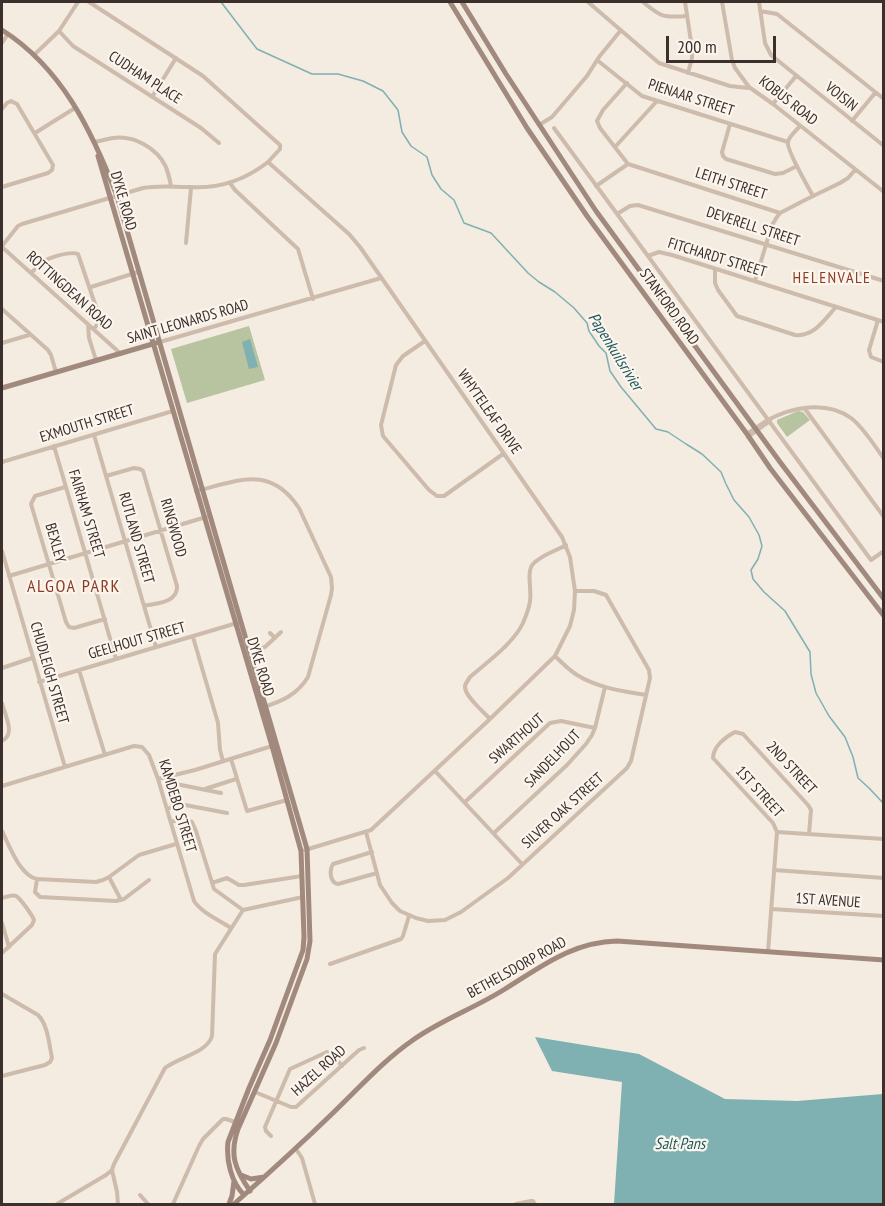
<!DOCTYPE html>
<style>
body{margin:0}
#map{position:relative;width:885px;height:1206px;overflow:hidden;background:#f4ebe1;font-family:"PT Sans Narrow",sans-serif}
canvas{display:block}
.frame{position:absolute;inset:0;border:3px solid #3b302b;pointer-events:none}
.scale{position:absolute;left:666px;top:36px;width:110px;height:27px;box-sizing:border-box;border:3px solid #3b302b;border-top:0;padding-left:8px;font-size:18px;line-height:21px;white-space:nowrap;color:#3b302b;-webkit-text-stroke:4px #fbf5ee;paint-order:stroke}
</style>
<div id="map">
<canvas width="885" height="1206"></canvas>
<div class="frame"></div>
<div class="scale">200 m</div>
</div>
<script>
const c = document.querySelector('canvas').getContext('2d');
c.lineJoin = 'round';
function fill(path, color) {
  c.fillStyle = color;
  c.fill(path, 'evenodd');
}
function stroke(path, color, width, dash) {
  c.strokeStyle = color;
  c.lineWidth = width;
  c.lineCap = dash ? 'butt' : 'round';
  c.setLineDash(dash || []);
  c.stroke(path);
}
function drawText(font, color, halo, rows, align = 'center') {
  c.font = font + ' "PT Sans Narrow",sans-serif';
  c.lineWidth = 4.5;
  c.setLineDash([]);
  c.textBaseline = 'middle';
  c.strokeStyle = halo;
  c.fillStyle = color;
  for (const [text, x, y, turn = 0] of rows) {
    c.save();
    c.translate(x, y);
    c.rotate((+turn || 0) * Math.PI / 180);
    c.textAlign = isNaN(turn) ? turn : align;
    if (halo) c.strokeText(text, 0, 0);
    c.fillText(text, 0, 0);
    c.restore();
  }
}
const green = new Path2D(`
 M249,326L265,380L187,403L171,349Z
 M798,411L803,412L810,420L787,437L777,423V420Z`);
const water = new Path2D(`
 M250,339L258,367L249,369L242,342Z
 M535,1037L639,1054L725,1099L797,1101L883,1094V1204H614L622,1082L552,1071Z`);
const stream = new Path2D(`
 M221,2L257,49L312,74H338L363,81L383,91L398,110L402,132L411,146L427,157L432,175L441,189L454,200L464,223L491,233L528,273L539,282L555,292L574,308L587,323L589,331L599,346L606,353L610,371L621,387L656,429L668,432L686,444L702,454L721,472L726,484L734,500L749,517L759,535L762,546L758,559L751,570L753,579L764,592L785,611L810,652L811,674L816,693L829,716L845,737L853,757L858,778L869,788L884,804`);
const street = new Path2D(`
 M89,2L203,76L280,145V149L268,162L349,234L360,247L562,537L570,557L575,591L574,610L570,626L555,656L490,719L371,830L305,850
 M588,2L659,63L730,86L748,88
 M643,2C661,17 663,18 687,16
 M685,2L692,48V58L688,73
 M722,2L732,60L735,68L749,87L773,104L884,192
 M759,2L765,43L771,55L884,146
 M760,11L777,14L884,99
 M59,31L73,46L201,128L219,143
 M2,43L8,34
 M34,55L59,31L78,2
 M597,60L642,96L788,142
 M627,83L603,110L597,121L600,128L628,164
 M152,97L176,58
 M773,104L796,76
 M2,109L7,103L11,101L17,104L53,165L52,170L48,173L2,187
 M852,121L875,93
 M730,124L722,152L723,156L726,159L775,174L783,173L797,166
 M539,125L552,117L587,76L599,57L621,30
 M800,126C797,130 789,136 788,142C786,149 808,187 813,196
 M554,128L871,560L884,551
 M35,133L75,108
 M94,142C100,141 107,139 113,138C134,135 157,148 166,167C168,173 170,180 171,186
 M615,147L657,101
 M230,183L235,190L298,249L313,299
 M596,186L628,164L780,213
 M617,214L630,206L638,205L884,281
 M186,243L191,188
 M2,246L18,226L22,224L143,188C159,185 174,187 190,187C220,189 245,180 268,162
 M2,247L121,354
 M648,256L659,252L672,255L884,322
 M715,269V283L718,290L737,316L795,335C814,337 824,320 836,307
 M31,273C34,270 38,266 42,263C48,257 71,251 78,254L99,316L98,323L94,329
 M755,281L772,225L777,217L780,213L807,199L840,183L848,178L855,170
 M91,287L138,272
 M2,309L48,350L51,355L56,372
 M878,320L869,350L871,357L884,362
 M88,324L89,338L96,360
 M425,341L403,356L396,365L381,425L383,436L429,490L437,496H444L503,454
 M160,342L381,278
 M2,343L29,335
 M805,409L884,517
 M747,434C753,430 760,425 766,421C791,407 826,400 851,418C864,428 874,445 884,459
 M94,435L156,647
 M748,437L770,421
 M54,446L116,659
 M2,462L173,411
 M106,476L134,468L140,469L143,471L177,586C178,603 156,603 144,606
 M65,487L35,496L31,504L66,622L69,627L74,628L105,619
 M196,491C238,481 270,464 299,508L331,577L332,588L331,595L308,677C297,695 282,701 264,707
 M2,551L65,767
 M9,576L206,517
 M270,633L275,638
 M193,637L218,723L220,750L223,761
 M250,651L265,647L281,632
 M555,656C562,663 569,670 577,675C598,688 622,691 646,695
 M2,668L32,658
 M79,670L105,755
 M39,682L237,623
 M2,703C5,716 16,734 2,741
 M490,719C484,712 464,696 465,686C466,682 468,681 470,677C487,662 513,644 523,623C526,616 529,609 530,601C532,590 526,572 533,564C541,555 556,551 566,545
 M231,759L247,811L287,800
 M435,771L522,864
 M174,775L176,784L221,793
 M158,779L195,770L272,746
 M2,786L134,746L142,747L149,755L158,779L194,901C202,913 219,920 231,928
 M205,789L236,779
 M465,802L550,723L561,721L595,728
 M167,809L180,804L227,813
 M171,822L181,819L192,822L196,831L214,889L243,910
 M2,831C9,845 20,876 37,879L96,882L103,880L109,877L139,855L176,844
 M366,832L380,885L392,903L400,911L416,918L428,921L445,920L461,912L508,878L627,768L631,761L650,678L649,670L606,595L594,591H575
 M777,832L884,839
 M494,833L567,765L586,744L592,735L595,728L605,687
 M372,852L333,864C329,870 330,883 338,884L377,873
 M774,870L884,878
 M109,877L121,900
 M37,879L35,892L40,897L116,901L124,899L149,880
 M212,883L227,878L239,885H244L302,876
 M2,898C6,897 12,894 16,896C21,899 32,915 34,920L32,925L2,953
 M771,909L884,916
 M2,923L9,947
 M768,952L777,832L773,823L713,758C713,747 725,737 735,732L743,734L808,805L811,810L809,834
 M330,964L401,939L403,936L409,916
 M2,994L38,1015C48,1025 49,1044 52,1058L50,1062L45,1065L2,1076
 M255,1092L291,1107H296L359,1050L364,1048
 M271,1136L266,1131L265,1127L290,1069L327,1052L332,1054L342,1066
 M296,1149L302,1158L315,1204
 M112,1170L117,1192L118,1204
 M140,1195L148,1204
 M57,1204L106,1175L112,1170L114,1164L165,1068C179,1057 207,1053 212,1036L215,954L243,910L303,897
 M173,1204L199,1146L203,1139L223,1119H226L235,1122
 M516,1204L531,1201H533L535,1204`);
const secondary = new Path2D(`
 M450,2L527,128L587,216L747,434L770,468L884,616
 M462,2L506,74L596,211L780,462L884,599
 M2,30C62,68 92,131 117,196L307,849L310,941L307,959L276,1043L238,1129C229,1155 235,1169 250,1191
 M98,156L272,746L301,851L304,937L303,950L270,1040L249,1088L228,1142C226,1160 231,1182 244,1195
 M2,388L156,343
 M241,1175L251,1179L264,1177
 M229,1204L232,1196L234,1181
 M234,1204C268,1174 302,1143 335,1111C360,1087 384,1060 413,1040C441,1020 475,1008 505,989C541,967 572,942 617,941L884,960`);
const streetNames = [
 ["CUDHAM PLACE",145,78,33],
 ["VOISIN",841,97,39],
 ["PIENAAR STREET",691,98,18],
 ["KOBUS ROAD",788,101,38],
 ["LEITH STREET",731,184,18],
 ["DYKE ROAD",123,201,74],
 ["DEVERELL STREET",753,227,18],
 ["FITCHARDT STREET",717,258,17],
 ["ROTTINGDEAN ROAD",69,291,42],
 ["STANFORD ROAD",669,307,54],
 ["SAINT LEONARDS ROAD",188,322,-16],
 ["WHYTELEAF DRIVE",489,412,55],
 ["EXMOUTH STREET",87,424,-17],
 ["FAIRHAM STREET",86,514,73],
 ["RINGWOOD",173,528,74],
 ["RUTLAND STREET",136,538,74],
 ["BEXLEY",55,543,74],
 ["GEELHOUT STREET",137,641,-16],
 ["DYKE ROAD",260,667,73],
 ["CHUDLEIGH STREET",49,673,74],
 ["SWARTHOUT",517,739,-41],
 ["SANDELHOUT",553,759,-46],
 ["2ND STREET",791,768,47],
 ["1ST STREET",759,792,48],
 ["KAMDEBO STREET",177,806,73],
 ["SILVER OAK STREET",563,811,-42],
 ["1ST AVENUE",828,901,4],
 ["BETHELSDORP ROAD",517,968,-29],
 ["HAZEL ROAD",319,1071,-42]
];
const neighbourhoodNames = [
 ["HELENVALE",832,278]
];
const waterNames = [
 ["Papenkuilsrivier",615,352,58],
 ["Salt Pans",680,1144]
];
const quarterNames = [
 ["ALGOA PARK",74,587]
];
fill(green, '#b8c4a0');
fill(water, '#7fb0b2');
stroke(stream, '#7fb0b2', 1.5);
stroke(street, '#cdbbac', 4);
stroke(secondary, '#a18a7d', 5);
drawText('15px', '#3b302b', '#fbf5ee', streetNames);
c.letterSpacing = '1.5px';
drawText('16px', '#8c3b22', '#fbf5ee', neighbourhoodNames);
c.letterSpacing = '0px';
drawText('italic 16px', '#1f5a5e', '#fbf5ee', waterNames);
c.letterSpacing = '1.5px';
drawText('18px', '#8c3b22', '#fbf5ee', quarterNames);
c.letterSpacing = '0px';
</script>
